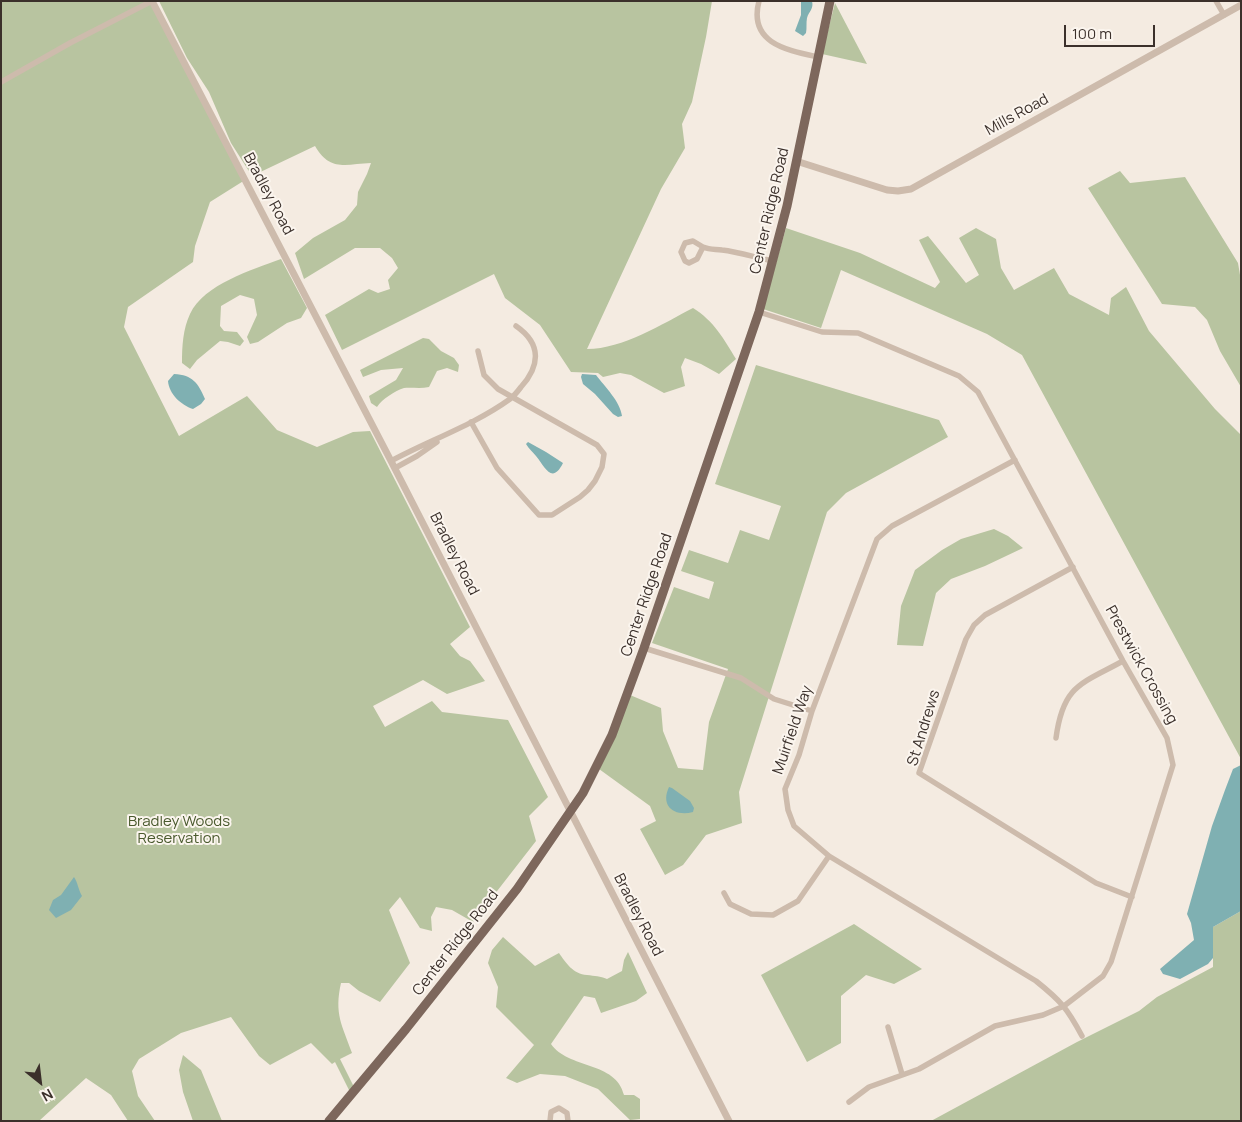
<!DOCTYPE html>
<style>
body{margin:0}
#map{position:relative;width:1242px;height:1122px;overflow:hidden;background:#f4ebe1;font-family:Manrope,sans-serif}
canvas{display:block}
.frame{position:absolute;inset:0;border:2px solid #3b302b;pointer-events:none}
.north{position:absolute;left:15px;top:1057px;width:50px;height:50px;-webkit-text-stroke:4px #fbf5ee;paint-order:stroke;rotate:151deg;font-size:14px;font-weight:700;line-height:20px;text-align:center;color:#3b302b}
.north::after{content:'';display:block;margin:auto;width:18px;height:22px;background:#3b302b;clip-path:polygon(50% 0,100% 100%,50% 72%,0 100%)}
.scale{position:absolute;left:1064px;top:25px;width:91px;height:22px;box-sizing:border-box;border:2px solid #3b302b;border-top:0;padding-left:6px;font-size:15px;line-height:18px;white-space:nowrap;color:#3b302b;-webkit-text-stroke:4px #fbf5ee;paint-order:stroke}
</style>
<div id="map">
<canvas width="1242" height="1122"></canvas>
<div class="frame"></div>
<div class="north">N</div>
<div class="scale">100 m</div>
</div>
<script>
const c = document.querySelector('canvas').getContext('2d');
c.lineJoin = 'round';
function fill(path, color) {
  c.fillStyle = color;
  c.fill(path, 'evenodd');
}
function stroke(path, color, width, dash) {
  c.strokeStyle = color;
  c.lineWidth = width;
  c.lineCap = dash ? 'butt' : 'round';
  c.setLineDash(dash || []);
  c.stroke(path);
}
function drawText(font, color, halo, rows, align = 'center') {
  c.font = font + ' Manrope,sans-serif';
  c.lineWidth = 4;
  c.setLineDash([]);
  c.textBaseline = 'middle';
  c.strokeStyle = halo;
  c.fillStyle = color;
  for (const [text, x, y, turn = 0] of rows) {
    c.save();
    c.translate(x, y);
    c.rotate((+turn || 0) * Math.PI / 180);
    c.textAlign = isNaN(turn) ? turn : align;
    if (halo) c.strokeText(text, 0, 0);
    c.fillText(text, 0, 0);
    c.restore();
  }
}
const green = new Path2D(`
 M1,1H152L245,180L210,202L195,246L193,262L128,307L124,327L179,436L247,396L277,430L317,447L353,432L370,431L470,627L450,644L460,656L470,661L485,681L447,694L423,680L373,706L385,727L432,701L442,712L508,720L548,797L529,816L536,841L473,922L452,910L436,907L431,917L432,931L420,928L400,897L389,910L410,963L380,1002L359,991L349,983H341C334,1014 342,1025 352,1053L340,1059L355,1089L351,1094L335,1062L332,1064L311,1043L270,1065L259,1056L231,1017L181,1033L139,1059L132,1071L138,1096L155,1121H128L111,1095L86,1078L39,1121H1Z
 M159,1H712L706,37L692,102L682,124L685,148L661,189L587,349C623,349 662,324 693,308C714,321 724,339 736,359L719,374L701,364L685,358L681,367L685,386L664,393L631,375L620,373L603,377L598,373L571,372L540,325L505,298L494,274L342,350L325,315L369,289L378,293L390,289L388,280L398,268L392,258L380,248H355L304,279L295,253L313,238L345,220L357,205L358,192L367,174L371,163C346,164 330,172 315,146L252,176L231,143L209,92L187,58Z
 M835,3L867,64L822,54Z
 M1120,171L1130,183L1185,177L1238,263L1241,281V387L1220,351L1207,320L1195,307L1162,304L1088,188Z
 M786,228L860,253L935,288L940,282L919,240L928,236L966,283L979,275L959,238L976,228L996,239L1001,268L1014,290L1054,268L1069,294L1109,315L1111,298L1126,287L1149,331L1215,409L1241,435V759L1022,355L987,334L841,270L821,328L763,309Z
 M281,259L307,308L301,318L287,323L258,342L250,344L247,337L257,315L254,299L240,295L221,306L220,326L224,331L237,332L244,341L240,346L228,342L220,341L197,360L190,369L182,363C182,346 183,329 190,314C204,284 252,270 281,259Z
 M423,338L429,339L441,351L454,358L459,365L458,372L447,368L437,371L429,387C420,389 411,387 404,388C395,391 382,399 377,407L371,403L369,396L396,380L403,368L381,370L363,377L360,370Z
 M756,365L939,420L948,437L846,493L827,512L739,792L742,823L706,835L683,865L665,875L640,829L656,821L650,806L599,769L630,695L661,708L663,731L678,768L703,770L709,722L728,669L652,643L674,587L709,599L714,582L681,571L689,550L728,563L740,530L769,540L781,506L715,484Z
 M994,529L1008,536L1023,548L985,566L951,579L936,593L923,646L897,645L901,606L915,570L942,550L961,539Z
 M1241,911V1121H931L1077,1042L1139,1011L1157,997L1213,967V927Z
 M854,924L922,969L894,984L866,975L841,996V1043L807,1062L761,975Z
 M503,937L535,966L559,953C566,963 573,974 587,975C595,976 600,976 607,979L622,971L624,960L628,952L647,993L636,1001L601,1013L595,998L584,996L551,1044C568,1069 616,1061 624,1095H634L640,1099V1119L630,1120L598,1089L565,1076L540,1074L517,1083L506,1078L534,1045L496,1007L498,987L488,963L492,950Z
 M183,1055L201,1070L222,1121H193L183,1092L179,1070Z`);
const water = new Path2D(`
 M801,1H812C814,9 809,11 807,18C806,23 807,28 806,33L803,36L795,31L801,15Z
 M174,374C193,375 198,383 205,399L201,404L193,409C181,405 169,394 168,381Z
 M582,374L596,375C605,387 620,401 622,416L618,417L613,414L595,394L583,384L581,377Z
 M528,442L546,452L563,463C552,485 545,467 536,456C533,452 529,449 526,444Z
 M1241,765V911L1213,927V958L1208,964L1180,979L1163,974L1160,969L1194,940L1191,923L1187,914L1212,826L1225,790L1233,769Z
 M669,787L672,788L690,801L694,808L693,812C674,817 660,806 669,787Z
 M74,877C78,883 78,889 82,896L71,910L56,918L49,910L53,900L61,895Z`);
const minor = new Path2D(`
 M759,1C748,43 786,50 818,57
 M1216,1L1224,15
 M1,82L70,43L152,1
 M703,247L697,259L689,263L685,261L681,252L685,243L693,241L703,247C710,250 715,249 722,250C739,252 757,258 773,261
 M759,312L822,332L858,333L959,376L978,392L1123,661L1167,738L1173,765L1111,962L1103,976L1064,1006L1043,1015L995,1026L919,1069L869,1087L849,1102
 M471,422L497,468L539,515H552L580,497L588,490L595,481L602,467L604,454L597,445L498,389L484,375L478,351
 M1015,460L892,526L877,539L812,711L799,755L785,789L788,810L794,826L829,856L1036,981C1061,1001 1067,1008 1082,1036
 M391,461C430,440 474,425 510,399C514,396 518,391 521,387C540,366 542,344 516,326
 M395,468L417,456L437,442
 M1073,567L985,615L974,625L966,639L919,773L1096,883L1132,897
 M644,648L741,678L774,699L812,711
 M1056,738C1063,685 1081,684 1123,661
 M724,893L730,904L751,914L773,915L798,901L829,856
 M888,1027L902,1074
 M550,1121L551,1112L559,1108L567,1113L568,1121`);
const tertiary = new Path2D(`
 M152,1L391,461L729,1121
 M796,161L887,190L898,191L911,189L1241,5`);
const primary = new Path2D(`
 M329,1121L406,1029L517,889L583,793L612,735L644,648L759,312L787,206L830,1`);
const streetNames = [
 ["Mills Road",1017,115,-29],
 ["Bradley Road",268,194,62],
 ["Center Ridge Road",770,211,-77],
 ["Bradley Road",454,554,63],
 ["Center Ridge Road",647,595,-71],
 ["Prestwick Crossing",1141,665,61],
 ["St Andrews",924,728,-73],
 ["Muirfield Way",793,730,-71],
 ["Bradley Road",638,915,63],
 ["Center Ridge Road",456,943,-52]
];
const parkNames = [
 ["Bradley Woods",179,822],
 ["Reservation",179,839]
];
fill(green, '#b8c4a0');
fill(water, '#7fb0b2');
stroke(minor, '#cdbbac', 5.5);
stroke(tertiary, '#cdbbac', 7);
stroke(primary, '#7d675c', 9);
drawText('15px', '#3b302b', '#fbf5ee', streetNames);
drawText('15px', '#4a5a2e', '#fbf5ee', parkNames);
</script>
